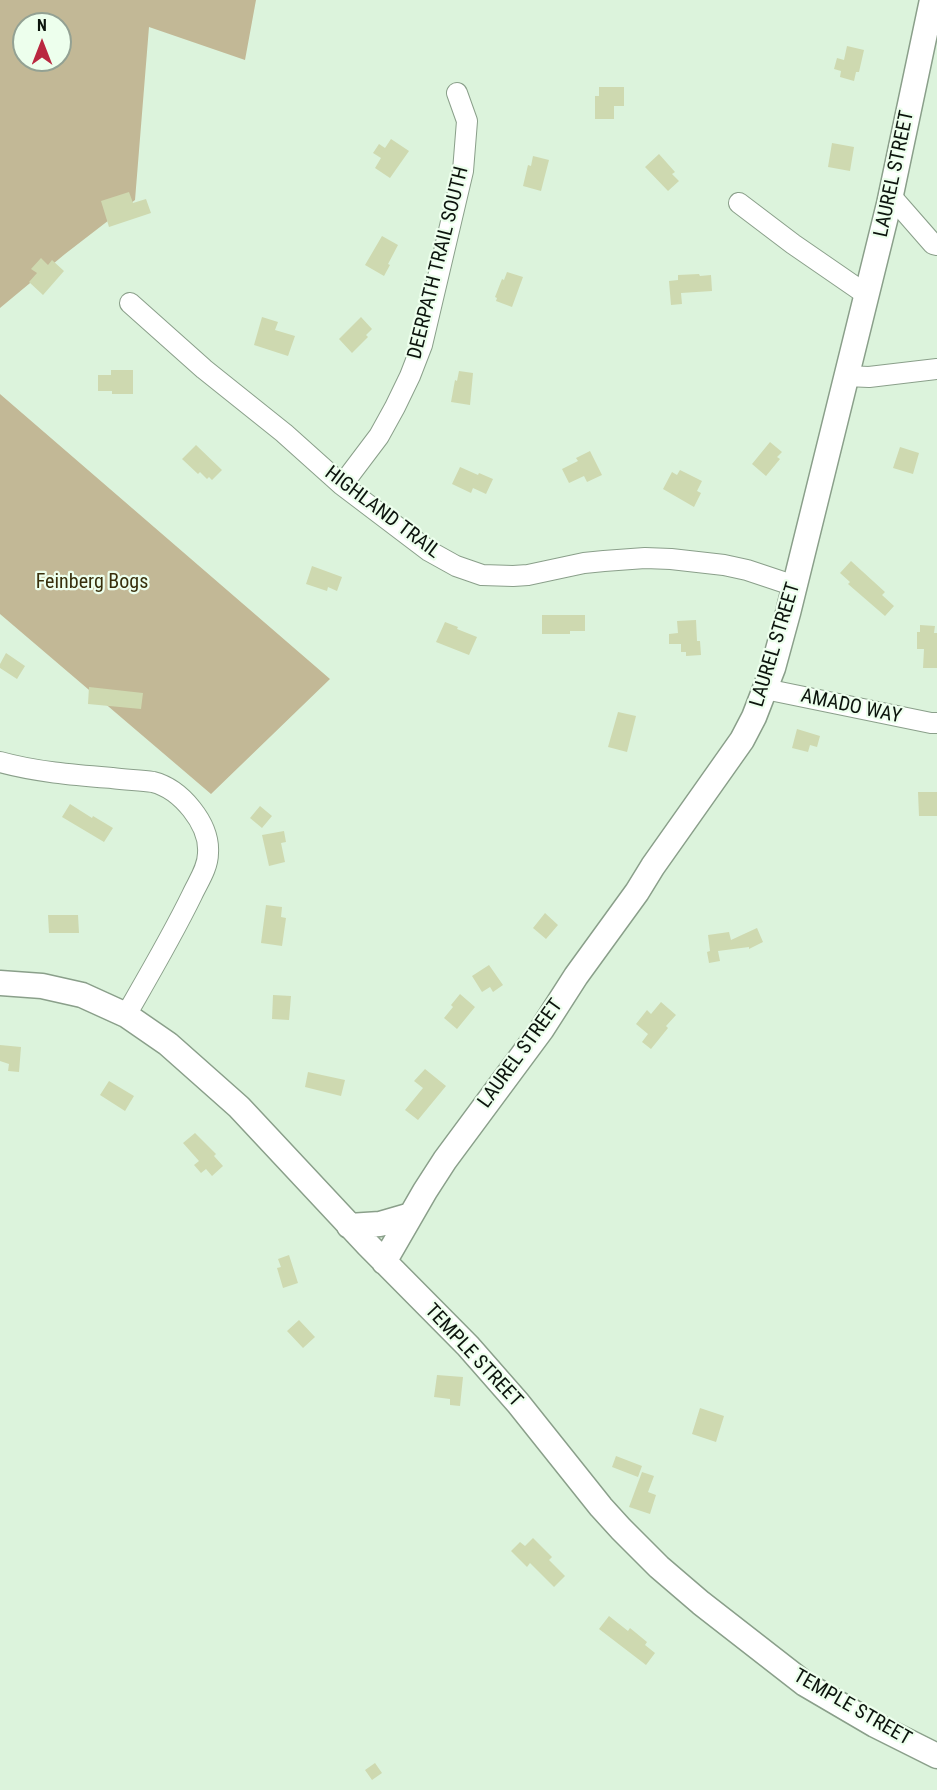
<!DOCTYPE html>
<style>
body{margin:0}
#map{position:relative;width:937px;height:1790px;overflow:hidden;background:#dcf3dc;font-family:"Roboto Condensed",sans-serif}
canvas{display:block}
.north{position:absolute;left:12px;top:12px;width:60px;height:60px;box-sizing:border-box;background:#edffed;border:2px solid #93a193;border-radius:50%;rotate:0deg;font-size:16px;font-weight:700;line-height:24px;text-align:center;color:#0c140d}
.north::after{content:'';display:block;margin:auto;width:21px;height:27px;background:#b92840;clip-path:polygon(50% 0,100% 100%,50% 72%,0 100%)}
</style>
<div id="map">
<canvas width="937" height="1790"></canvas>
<div class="north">N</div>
</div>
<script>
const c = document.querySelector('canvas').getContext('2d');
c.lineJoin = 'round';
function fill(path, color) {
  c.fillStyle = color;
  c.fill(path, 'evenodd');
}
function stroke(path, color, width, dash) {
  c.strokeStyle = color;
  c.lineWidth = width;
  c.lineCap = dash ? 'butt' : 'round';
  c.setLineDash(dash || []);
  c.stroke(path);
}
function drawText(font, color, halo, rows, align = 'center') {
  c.font = font + ' "Roboto Condensed",sans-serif';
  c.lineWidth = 4.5;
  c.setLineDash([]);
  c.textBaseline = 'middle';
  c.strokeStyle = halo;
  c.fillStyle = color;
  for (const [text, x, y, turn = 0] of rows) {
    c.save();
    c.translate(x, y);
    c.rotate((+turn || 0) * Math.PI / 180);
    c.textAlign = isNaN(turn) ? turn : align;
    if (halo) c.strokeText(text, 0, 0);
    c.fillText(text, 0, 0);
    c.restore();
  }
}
const green = new Path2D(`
 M0,0H256L245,60L149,27L135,200L65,254L0,308ZM24,24H60V60H24Z
 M0,394L330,679L211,794L0,614Z`);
const building = new Path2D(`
 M847,46L864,50L859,72H856L854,81L840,77L841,71L834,69L837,58L844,60Z
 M599,87H624V106H614V119H595V96H599Z
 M391,139L409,151L390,178L375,168L381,158L373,153L379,144L385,148Z
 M832,143L854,147L850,171L828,167Z
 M659,154L675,172L672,174L679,181L668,191L645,167Z
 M533,156L549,160L541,191L523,186L528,165L531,166Z
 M129,192L133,203L146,199L151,213L109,227L101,201Z
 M382,236L398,245L388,264L390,265L384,276L365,265Z
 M41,258L48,265L52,260L64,271L43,295L29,282L37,273L31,269Z
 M507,272L523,277L512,307L496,301L497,298L495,297L502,279L504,280Z
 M699,274L700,276L711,275L712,291L681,293L682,304L671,305L669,281L678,280V275Z
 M262,317L278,322L275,330L295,336L288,356L254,345Z
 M361,317L372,329L366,335L368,337L352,353L339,339Z
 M111,370H133V394H112V391H98V375H111Z
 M459,371L473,373L470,405L451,402L455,380L457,381Z
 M770,442L782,452L777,457L780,459L766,476L752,464Z
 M196,445L222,470L212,480L209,477L207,479L200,472L198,474L182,459Z
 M900,447L919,453L913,474L893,468Z
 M590,451L602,475L587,482L584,476L569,483L562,469L578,461L576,458Z
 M460,467L478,475L479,473L493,479L486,494L473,488L471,493L452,484Z
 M680,470L702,481L697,491L701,493L694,507L663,489L672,472L677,475Z
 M851,561L885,592L882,595L894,606L885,616L848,584L850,582L840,573Z
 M312,566L342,577L337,591L328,587L327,591L306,584Z
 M542,615H585V631H570V634H542Z
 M696,620L697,641H700L701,655L686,656V652H681V644H669V634L678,633L677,621Z
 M445,622L458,627L457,629L477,637L469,655L436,642Z
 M920,625L935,626L934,633H937V668H923L924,649H917V632H920Z
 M6,653L25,666L17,679L0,668V664Z
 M89,687L143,693L141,709L88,704Z
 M618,712L636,716L627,752L608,747Z
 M797,729L820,736L817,747L810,745L808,752L792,748Z
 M918,792H937V816H919Z
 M70,804L92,818L93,816L113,828L104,842L62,817Z
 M260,806L272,816L262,828L250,818Z
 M284,831L286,842L281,843L285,862L269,866L262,835Z
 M266,905L282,907L281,917L286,918L282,946L261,943Z
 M545,913L558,925L546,939L533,928Z
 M48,915H78L79,933H49Z
 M757,928L763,942L749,949V947L718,951L720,961L709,963L707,952L710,951L708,935L729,932L731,940Z
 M489,965L503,985L493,992L490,987L482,992L472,976Z
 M460,994L475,1007L457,1029L444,1018L453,1007L451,1005Z
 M273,995L291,996L289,1020L272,1019Z
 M661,1002L676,1015L666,1026L668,1028L651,1049L642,1042L648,1034L636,1024L647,1010L651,1014Z
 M0,1045L21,1047L19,1072L8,1071L9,1064L0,1061Z
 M425,1069L446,1086L418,1120L405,1110L423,1088L414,1081Z
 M308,1072L345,1080L341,1096L305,1087Z
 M109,1081L134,1096L125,1111L100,1095Z
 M195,1133L216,1154L214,1156L223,1166L212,1176L206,1169L201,1173L194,1165L199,1161L183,1143Z
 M289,1255L298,1283L283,1288L277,1268L281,1267L278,1259Z
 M299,1320L315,1337L303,1348L287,1331Z
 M437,1375L463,1377L460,1406L450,1405V1399L434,1397Z
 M700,1408L724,1416L716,1442L692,1434Z
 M616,1456L642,1466L638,1477L612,1467Z
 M642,1472L654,1476L648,1492L656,1495L650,1514L629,1507Z
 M533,1538L552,1557L549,1560L565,1576L554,1587L530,1563L527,1567L511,1551L520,1542L525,1546Z
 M609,1616L628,1631L630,1628L647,1642L645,1645L655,1653L646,1665L599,1629Z
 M375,1763L382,1773L372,1780L365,1770Z`);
const minor = new Path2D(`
 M891,196L933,244L937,245
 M739,203L793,244L867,295
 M130,303L204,369L284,433L342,485L429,551L456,566L482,575L513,576L528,575L584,563L604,561L645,558L671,559L724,565L747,570L795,586
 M846,376L869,377L937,369
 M342,485L379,436L395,407L410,376L422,345L463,171L467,121L457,93
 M765,689L931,723H937
 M0,762C36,772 75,775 112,778C126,780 140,780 153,782C181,789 210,824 208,853C208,868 198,882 192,895C172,936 149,975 126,1015`);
const major = new Path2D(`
 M0,983L42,986L82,995L126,1015L168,1044L239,1107L368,1245L468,1346L518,1403L601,1507L621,1529L659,1567L701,1603L805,1684L875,1725L937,1756
 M349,1226L380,1224L411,1215
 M384,1262L425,1191L445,1160L542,1029L576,976L637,892L653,866L742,740L754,717L773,668L788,613L889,204L932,0`);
const streetNames = [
 ["LAUREL STREET",895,174,-78],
 ["DEERPATH TRAIL SOUTH",439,263,-76],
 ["HIGHLAND TRAIL",382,513,37],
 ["LAUREL STREET",776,645,-73],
 ["AMADO WAY",851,707,12],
 ["LAUREL STREET",521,1054,-54],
 ["TEMPLE STREET",473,1356,47],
 ["TEMPLE STREET",852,1708,30]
];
const parkNames = [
 ["Feinberg Bogs",92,583]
];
fill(green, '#c2b896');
fill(building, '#ced9b0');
stroke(minor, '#8a9f8a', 22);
stroke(major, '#8a9f8a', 27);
stroke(minor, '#fff', 20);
stroke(major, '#fff', 24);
drawText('20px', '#0c140d', '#edffed', streetNames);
drawText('20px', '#382f0c', '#edffed', parkNames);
</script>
